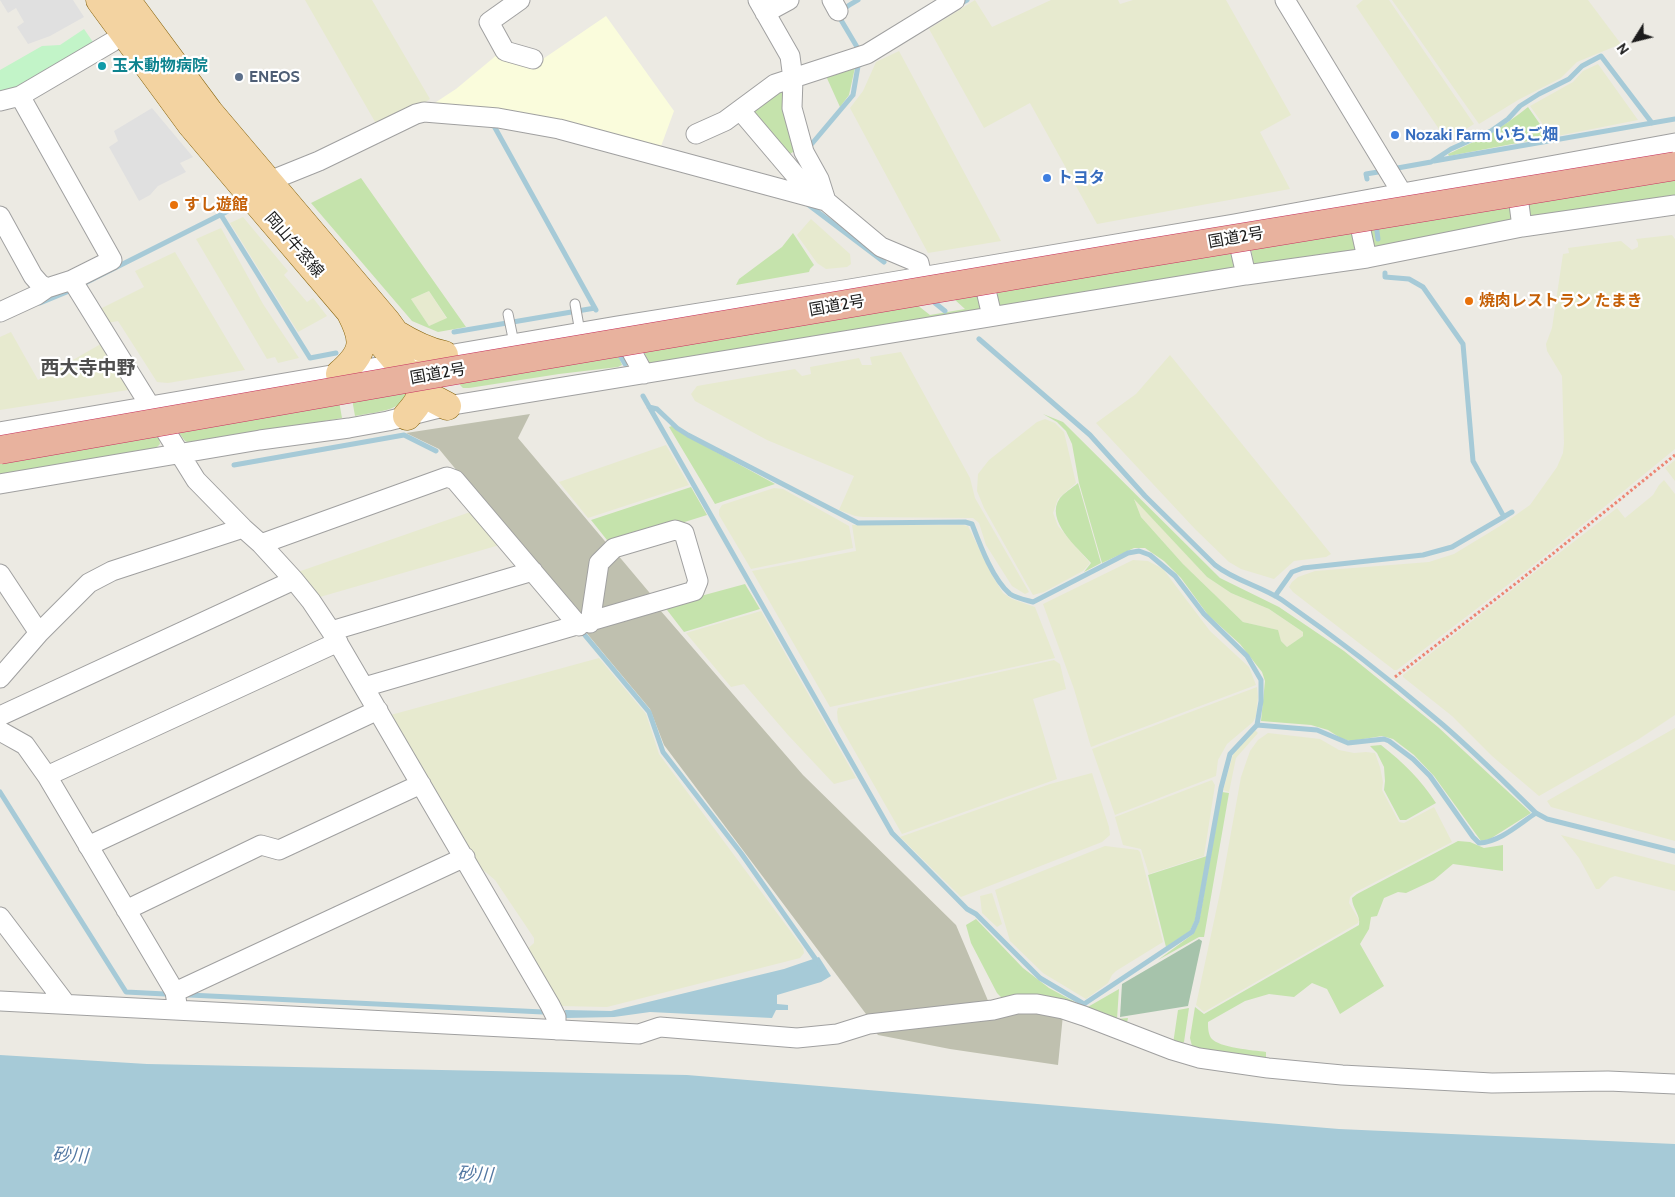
<!DOCTYPE html>
<meta charset="utf-8">
<style>
body{margin:0}
#map{position:relative;width:1675px;height:1197px;overflow:hidden;background:#eceae3;font-family:Cabin,sans-serif}
canvas{display:block}
.north{position:absolute;left:1610px;top:15px;width:50px;height:50px;-webkit-text-stroke:4px #fff;paint-order:stroke;rotate:234deg;font-size:14px;font-weight:700;line-height:20px;text-align:center;color:#1c1c1c}
.north::after{content:'';display:block;margin:auto;width:18px;height:22px;background:#1c1c1c;clip-path:polygon(50% 0,100% 100%,50% 72%,0 100%)}
</style>
<div id="map">
<canvas width="1675" height="1197"></canvas>
<div class="north">N</div>
</div>
<script>
const c = document.querySelector('canvas').getContext('2d');
c.lineJoin = 'round';
function fill(path, color) {
  c.fillStyle = color;
  c.fill(path, 'evenodd');
}
function stroke(path, color, width, dash) {
  c.strokeStyle = color;
  c.lineWidth = width;
  c.lineCap = dash ? 'butt' : 'round';
  c.setLineDash(dash || []);
  c.stroke(path);
}
function drawText(font, color, halo, rows, align = 'center') {
  c.font = font + ' Cabin,"Noto Sans JP",sans-serif';
  c.lineWidth = 4.5;
  c.setLineDash([]);
  c.textBaseline = 'middle';
  c.strokeStyle = halo;
  c.fillStyle = color;
  for (const [text, x, y, turn = 0] of rows) {
    c.save();
    c.translate(x, y);
    c.rotate((+turn || 0) * Math.PI / 180);
    c.textAlign = isNaN(turn) ? turn : align;
    if (halo) c.strokeText(text, 0, 0);
    c.fillText(text, 0, 0);
    c.restore();
  }
}
const education = new Path2D(`
 M606,16L674,111L660,149L433,104L456,89L498,54L501,58L535,69L540,61Z`);
const construction = new Path2D(`
 M530,414L518,438L609,546L582,614H575L439,449L406,433Z
 M617,554L654,598L597,615L604,563Z
 M660,610L803,775L956,925L989,1003L869,1018L664,745L650,709L584,630Z
 M1022,1008L1063,1015L1058,1065L950,1049L878,1035L872,1028Z`);
const farmland = new Path2D(`
 M305,0H372L430,99L417,108L378,127Z
 M975,0L992,27L1051,0H1118L1120,4L1133,0H1226L1291,115L1260,132L1290,189L1097,224L1030,103L984,128L929,29Z
 M1363,0H1389L1474,124L1447,141L1356,6Z
 M1392,0H1588L1621,44L1577,62L1561,78L1518,100L1479,124Z
 M899,51L1001,241L928,253L850,108L863,91L876,62Z
 M1598,64L1638,120L1552,137L1530,106L1573,82L1583,71Z
 M243,217L288,271L284,275L307,302L313,298L327,316L298,332L230,223Z
 M811,219L850,254L851,264L847,267L826,269L817,263L797,235Z
 M221,228L263,304L299,358L278,363L275,357L267,359L196,239Z
 M1672,235L1675,239V449L1531,567L1397,670H1394L1293,592L1289,587L1292,582L1298,577L1315,571L1429,562L1454,554L1500,526L1530,505L1557,467L1563,453L1564,443L1562,376L1547,351L1546,344L1552,328L1563,254L1569,253L1568,248L1621,241L1632,250L1638,247V243L1636,239Z
 M175,252L245,370L168,383L157,382L118,321L107,323L98,310L144,287L135,271Z
 M429,291L447,319L429,326L411,299Z
 M11,332L38,380L106,341L131,383L128,390L0,410V337Z
 M901,352L970,478L975,498L1029,592L1025,594L1012,586L986,545L979,523L973,518L863,517L855,516L839,510L854,476L767,440L695,401L691,394L697,386L795,369L802,376L811,374L810,367L859,358L862,365H872L870,357Z
 M1170,355L1331,554L1326,557L1294,561L1274,579L1241,569L1229,562L1195,529L1096,423L1136,394Z
 M1045,419L1055,423L1064,432L1076,483L1058,499L1053,513L1058,526L1090,563L1083,571L1044,592L1033,595L984,508L977,491L978,474L989,460L1037,422Z
 M666,445L689,485L588,518L559,482Z
 M1675,460V481L1665,468Z
 M1664,480L1675,494V715L1639,739L1539,796L1492,756L1452,716L1403,677V675L1617,508L1625,518L1653,495L1659,485Z
 M774,488L783,489L849,526L853,548L751,569L719,515V510L722,505Z
 M1133,497L1207,577L1231,593L1269,609L1303,632V636L1287,647L1281,641L1277,630L1243,622L1183,564L1141,517Z
 M476,510L503,544L313,599L295,573Z
 M852,525H963L968,526L992,575L1003,593L1012,599L1035,607L1055,658L830,707L752,571L856,551Z
 M1133,560L1148,561L1163,569L1210,631L1249,667L1256,685L1091,747L1074,689L1043,604Z
 M761,611L856,778L834,784L788,735L744,684L731,687L686,633Z
 M599,658L646,714L659,754L803,948L804,953L800,958L607,1007L559,1006L525,951L534,943V938L495,880L476,864L387,716Z
 M1054,660L1060,664L1066,689L1033,699L1057,779L902,834L838,722L837,712L838,708Z
 M1257,687L1258,697L1256,716L1253,722L1227,744L1218,760L1216,776L1115,815L1092,749Z
 M1675,728V841L1551,807L1547,801Z
 M1255,730L1258,733L1236,758L1229,792L1223,790L1233,754Z
 M1268,733L1320,739L1339,750L1354,753L1366,752L1375,753L1380,767L1383,782L1382,790L1399,822L1404,823L1434,807L1452,842L1354,893L1350,897L1349,903L1359,920L1358,923L1204,1012L1196,1005L1221,888L1241,777L1250,751L1258,740Z
 M1092,773L1109,827L1110,835L1102,842L961,897L900,837L1050,784Z
 M1212,780L1215,785L1204,856L1149,874L1141,849L1123,845L1115,817Z
 M1561,835L1675,865V891L1615,876L1610,878L1599,889H1596L1579,858Z
 M1105,846L1138,850L1140,852L1163,942L1116,971L1112,975L1108,983L1086,999L1043,973L1010,941L995,890Z
 M992,893L1002,924L997,927L982,913L980,896Z`);
const grass = new Path2D(`
 M856,63L849,95L840,107L826,76Z
 M782,88L786,91L798,149L788,155L753,116L756,108Z
 M1528,107L1549,137L1449,156L1448,154C1479,140 1501,129 1528,107Z
 M1675,151V197L1533,221L1529,216L1525,176Z
 M361,178L466,327L438,332L412,321L311,203ZM429,291L447,318L429,326L411,299Z
 M1505,182L1512,221L1373,249L1362,204Z
 M1359,230L1362,250L1254,266L1251,248Z
 M793,233L814,265L810,269L809,272L736,285L739,279L782,247Z
 M1235,250L1237,270L999,310L996,290Z
 M980,294L983,310L652,368L643,350L916,304L930,315L965,309L954,299Z
 M618,355L622,365L618,367L559,374L469,388H463L460,385L459,381Z
 M409,390C405,412 373,412 355,416L352,399Z
 M339,401L342,418L192,444L185,441L177,430Z
 M1043,414L1063,422L1220,578L1279,607L1344,651L1438,727L1531,813L1490,839L1481,841L1434,776L1414,755L1393,739L1382,736L1351,741L1342,739L1328,730L1311,725L1261,721L1265,681L1262,672L1240,644L1208,615L1181,578L1164,561L1145,548H1134L1102,563L1079,483L1072,444L1066,431L1057,422ZM1134,499L1207,577L1231,593L1269,609L1303,632V636L1287,647L1281,641L1278,630L1243,622L1183,564L1141,517Z
 M672,426L678,431L775,484L715,504L669,427Z
 M158,433L160,444L151,453L0,478V461Z
 M1078,483L1101,563L1084,572L1091,563C1078,548 1044,520 1060,498C1064,493 1072,488 1078,483Z
 M691,487L707,515L611,545L591,520Z
 M745,584L760,609L684,632L664,606Z
 M1381,745C1404,763 1420,779 1436,803L1406,820H1400L1384,790L1385,781L1384,767L1377,753L1370,746Z
 M1222,792L1229,793L1204,937H1199L1158,960L1193,934L1199,922Z
 M1458,841L1470,842L1484,848L1503,845V871L1453,864L1434,880L1406,893L1398,892L1384,898L1377,916L1371,917L1369,929L1360,944L1384,986L1340,1014L1327,989L1312,983L1294,997L1269,994L1245,1001L1208,1022C1208,1027 1208,1033 1211,1038C1219,1048 1253,1050 1266,1052V1058L1264,1062L1193,1050L1190,1038L1195,1007L1204,1014L1359,925C1361,915 1352,908 1352,898L1357,894Z
 M1207,856L1195,920L1190,931L1166,947L1148,875Z
 M976,919L1023,968L1049,988L1086,1008L1119,989L1117,1019L1128,1018L1126,1027L1003,999L997,993L971,943L966,925Z
 M1189,1008L1184,1042L1179,1046L1173,1044L1178,1010Z`);
const cemetery = new Path2D(`
 M1199,939L1202,941L1188,1006L1120,1017L1122,984Z`);
const park = new Path2D(`
 M84,29L93,42L13,89L0,93V70L42,46L60,45Z`);
const parking = new Path2D(`
 M0,0H73L84,17L50,36L28,44L17,27L24,22L16,8L8,13Z
 M152,108L193,157L180,163L186,172L158,186L150,195L139,201L109,147L118,141L114,131Z`);
const water = new Path2D(`
 M819,957L831,976L821,982L777,995V1004L788,1005V1010H776L772,1018L650,1012L614,1017L566,1018L565,1010L611,1011L784,969Z
 M0,1055L147,1064L687,1075L1339,1129L1675,1144V1197H0Z`);
const stream = new Path2D(`
 M858,0C850,5 840,8 841,20L860,52
 M958,5L967,0
 M494,126L596,310
 M810,146L853,95L858,66L861,64
 M1434,161L1675,119
 M1392,169L1431,162L1451,149L1491,131L1508,119L1520,106L1539,94L1569,79L1582,66L1601,56L1652,123
 M1367,179L1366,174L1384,171
 M806,203L884,262
 M221,215L310,358L336,353
 M1376,224L1378,239
 M1385,273V277L1409,279L1423,287L1463,344L1473,461L1504,517
 M81,285L234,208
 M930,299L945,311
 M40,303L74,289
 M454,332L595,308
 M979,339L1090,435L1145,496L1215,565C1235,581 1261,586 1282,600C1335,637 1387,677 1436,719C1471,748 1503,781 1536,813L1547,819L1675,851
 M618,352L625,364
 M643,396L892,833L967,909L976,914L1040,978L1084,1004L1192,932L1197,921L1221,788L1230,754L1257,725L1317,730L1348,743L1384,739L1389,741L1413,759L1430,776L1473,837L1479,843C1500,842 1519,824 1536,813
 M649,407L657,409L677,428L688,435L858,523L965,522L972,524C980,545 993,580 1010,594C1016,598 1026,600 1033,602L1128,553L1139,551L1150,555L1175,576L1204,614L1247,656L1261,680V701L1257,725
 M234,465L404,435L436,451
 M1275,596L1292,572L1303,568L1423,555L1452,547L1512,512
 M583,633L649,712L663,752L741,853L819,964
 M0,792L126,992L165,994
 M189,995L543,1012`);
const path = new Path2D(`
 M1395,677L1519,581L1675,455`);
const service = new Path2D(`
 M575,304L580,332
 M508,314L514,343`);
const minor = new Path2D(`
 M520,0L489,22L505,51L533,59
 M758,0L790,56L793,79L792,108L804,152L819,179L826,201L881,247L919,263L922,277
 M832,0L838,11
 M1285,0L1402,193
 M765,13L789,0
 M20,96L112,260L72,280
 M0,101L20,96L112,42L134,27
 M740,110L813,196
 M696,134L725,121L775,84L867,54L955,0
 M1516,181L1522,227
 M257,186L319,161L416,114L424,112L498,118L559,129L826,201
 M1356,208L1367,258
 M0,216L33,276L40,284L47,288L72,280L196,480L243,528L261,544L294,580L311,601L331,631L550,1005L556,1017V1030
 M1235,227L1246,275
 M981,269L992,316
 M0,312L37,295L47,288
 M621,332L644,374
 M0,432L617,326L844,290L1234,224L1675,143
 M0,484L260,440L349,428L388,421L447,406L1246,275L1367,258L1522,227L1675,205
 M261,544L447,477L455,480L579,626
 M0,574L39,633
 M331,631L533,571
 M0,678L39,633L89,583L112,571L243,528
 M364,687L694,591L698,581L684,533L675,530L614,548L599,563L590,623
 M0,716L294,580
 M0,731L25,745L47,776L175,992L178,1010
 M47,776L338,642
 M88,846L378,710
 M126,910L261,845L279,850L421,784
 M0,917L66,1004
 M175,992L465,857
 M0,1001L639,1034L660,1027L797,1038L837,1034L869,1024L993,1010L1017,1004H1037L1063,1009L1084,1016L1172,1050L1199,1058L1268,1068L1342,1075L1492,1083L1608,1081L1675,1084`);
const primary = new Path2D(`
 M100,0L191,124L262,208L349,310L377,337L421,390L430,397L447,406
 M126,0L209,112L386,321L399,339
 M396,334C412,344 426,351 444,355
 M340,374C364,353 366,342 351,313
 M407,416C421,400 423,397 417,375`);
const trunkBridge = new Path2D(`
 M0,450L457,370L1141,254L1675,166`);
const markers = [
 [102,66,5,"#0f9aa8"],
 [239,77,5,"#5c6f8a"],
 [1395,135,5,"#3f7fe0"],
 [1047,178,5,"#3f7fe0"],
 [174,205,5,"#e8710a"],
 [1469,301,5,"#e8710a"]
];
const cultureNames = [
 ["玉木動物病院",112,66]
];
const serviceNames = [
 ["ENEOS",249,77]
];
const shopNames = [
 ["Nozaki Farm いちご畑",1405,135],
 ["トヨタ",1057,178]
];
const foodNames = [
 ["すし遊館",184,205],
 ["焼肉レストラン たまき",1479,301]
];
const streetNames = [
 ["国道2号",1236,238,-10],
 ["岡山牛窓線",294,245,49],
 ["国道2号",837,306,-10],
 ["国道2号",438,374,-10]
];
const waterNames = [
 ["砂川",70,1156,3],
 ["砂川",475,1175,3]
];
const quarterNames = [
 ["西大寺中野",88,368]
];
fill(education, '#fafcdc');
fill(construction, '#bfc0af');
fill(farmland, '#e7eacf');
fill(grass, '#c5e3ac');
fill(cemetery, '#a6c3ab');
fill(park, '#c2f4c8');
fill(parking, '#e0e0e0');
fill(water, '#a6cad7');
stroke(stream, '#a6cad7', 5);
stroke(service, '#a0a0a0', 11);
stroke(minor, '#a0a0a0', 21);
stroke(primary, '#87640d', 29);
stroke(path, '#ed8573', 3, [2.5, 2.5]);
stroke(service, '#fff', 9);
stroke(minor, '#fff', 19);
stroke(primary, '#f3d3a1', 28);
stroke(trunkBridge, '#c73360', 29, []);
stroke(trunkBridge, '#e8b29e', 28);
for (const [x, y, r, color] of markers) {
  const dot = new Path2D();
  dot.arc(x, y, r, 0, 2 * Math.PI);
  c.fillStyle = color;
  c.fill(dot);
  stroke(dot, '#fff', 2);
}
drawText('bold 16px', '#0d838f', '#fff', cultureNames, 'left');
drawText('bold 16px', '#4e5e75', '#fff', serviceNames, 'left');
drawText('bold 16px', '#366cbe', '#fff', shopNames, 'left');
drawText('bold 16px', '#c56008', '#fff', foodNames, 'left');
drawText('16px', '#1c1c1c', '#fff', streetNames);
drawText('italic 18px', '#5277a2', '#fff', waterNames);
drawText('bold 19px', '#4f4f4f', '#fff', quarterNames);
</script>
